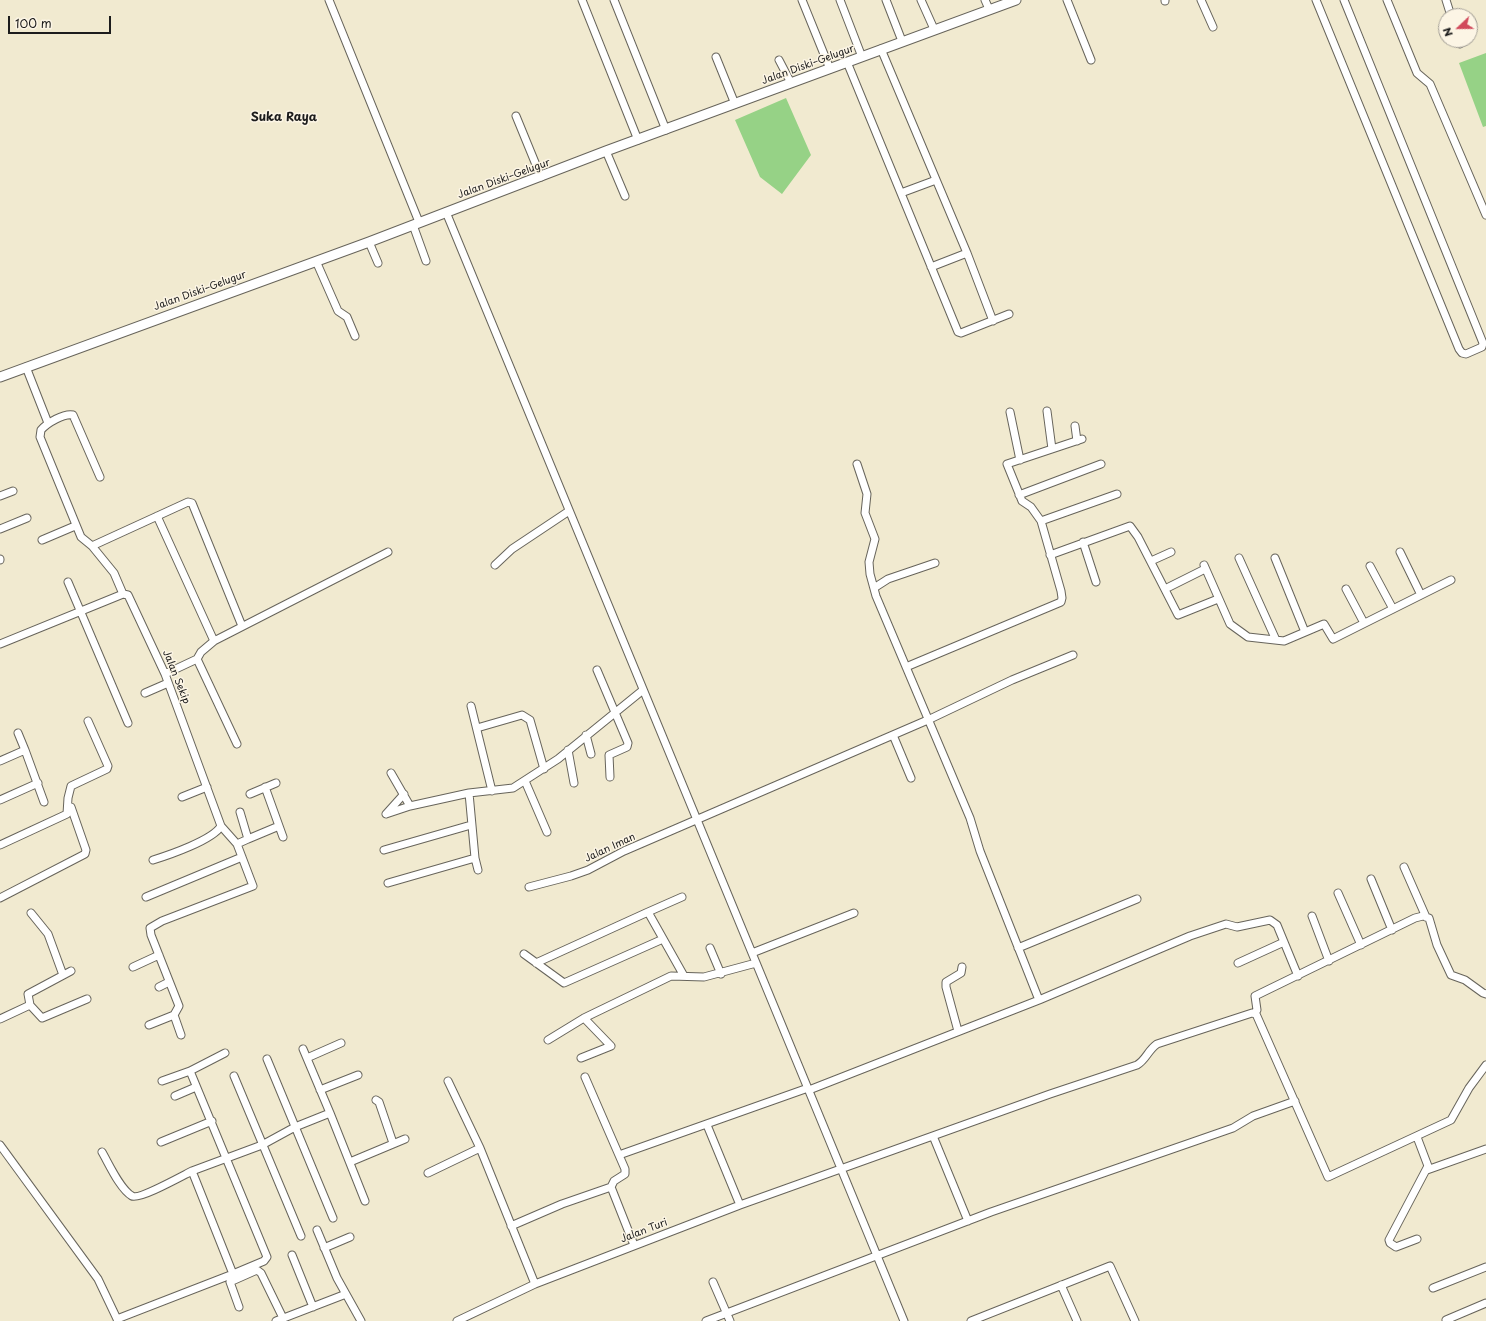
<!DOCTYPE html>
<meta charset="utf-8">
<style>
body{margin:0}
#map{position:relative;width:1486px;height:1321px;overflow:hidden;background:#f1ead0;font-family:"Playpen Sans",sans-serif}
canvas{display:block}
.north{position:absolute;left:1438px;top:8px;width:40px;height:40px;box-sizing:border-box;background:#fcf5e5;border:1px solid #a29e95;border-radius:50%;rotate:248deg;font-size:11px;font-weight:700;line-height:16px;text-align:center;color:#1c1c1c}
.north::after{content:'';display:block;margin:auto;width:14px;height:18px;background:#d1495b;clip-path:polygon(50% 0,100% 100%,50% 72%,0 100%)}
.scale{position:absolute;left:8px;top:16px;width:103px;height:18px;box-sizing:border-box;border:2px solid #1c1c1c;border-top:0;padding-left:5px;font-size:12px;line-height:14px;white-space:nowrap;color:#1c1c1c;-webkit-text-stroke:3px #fcf5e5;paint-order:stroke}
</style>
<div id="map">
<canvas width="1486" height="1321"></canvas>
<div class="north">N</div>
<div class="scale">100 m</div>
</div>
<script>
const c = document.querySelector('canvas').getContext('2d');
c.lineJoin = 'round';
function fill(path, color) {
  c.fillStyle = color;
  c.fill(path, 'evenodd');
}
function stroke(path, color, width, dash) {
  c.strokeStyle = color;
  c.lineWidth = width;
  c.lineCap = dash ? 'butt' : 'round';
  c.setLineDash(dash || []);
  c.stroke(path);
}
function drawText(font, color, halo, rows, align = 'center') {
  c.font = font + ' "Playpen Sans",sans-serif';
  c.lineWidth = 3;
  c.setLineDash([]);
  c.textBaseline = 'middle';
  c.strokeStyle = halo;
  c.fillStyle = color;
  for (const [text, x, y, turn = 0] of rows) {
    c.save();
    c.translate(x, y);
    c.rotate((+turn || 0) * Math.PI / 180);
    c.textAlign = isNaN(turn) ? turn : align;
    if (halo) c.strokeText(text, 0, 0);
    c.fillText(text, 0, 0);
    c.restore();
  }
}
const green = new Path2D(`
 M1486,53V126L1483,127L1459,63Z
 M786,98L811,155L782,194L760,177L735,120Z`);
const street = new Path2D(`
 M329,0L419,222
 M582,0L638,140
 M614,0L666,130
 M802,0L830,69
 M840,0L862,57
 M886,0L902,41
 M921,0L934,29
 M985,0L989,9
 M1067,0L1091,60
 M1165,0V1
 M1201,0L1213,27
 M1316,0L1459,349L1462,353L1466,354L1482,347L1483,343L1344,0
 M1387,0L1417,73L1430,84L1486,215
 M1446,0L1451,16
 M1459,40L1460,44
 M881,49L967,253L993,321
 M716,57L735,104
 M779,60L791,83
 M847,62L958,332L961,333L1009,314
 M516,116L541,177
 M606,151L625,196
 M901,193L936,180
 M446,212L904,1321
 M413,225L426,261
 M369,242L378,263
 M316,261L338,311L347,317L355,336
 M931,267L967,253
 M26,367L48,423
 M1047,411L1052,449
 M1010,412L1020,460
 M1075,426L1077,441
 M857,464L867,494L865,513L875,539L869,562L870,574L876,596L970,818L980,851L1039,1000
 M100,477L73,415C64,413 47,423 41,430L40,437L81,537L92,546L114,573L123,594
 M1019,495L1101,464
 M0,496L13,491
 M157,516L214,641
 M1041,521L1031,507L1022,501L1007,464L1082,439
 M0,529L27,518
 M42,540L75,526
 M1083,542L1096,582
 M92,546L188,502L192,503L242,626
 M1400,552L1421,595
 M1050,555L1130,526L1138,537L1178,615L1218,599
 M1239,558L1276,640
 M1275,558L1305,632
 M0,559V560
 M1151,561L1171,552
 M495,565L512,549L569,511
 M1204,565L1230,624L1248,637L1284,641L1324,624L1333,639L1451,580
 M1370,566L1393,609
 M68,582L128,723
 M874,588L888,579L935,563
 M1165,589L1205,569
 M1346,589L1364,623
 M0,644L123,594L128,595L165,674L221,826C213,840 169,855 153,860
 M197,659L237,744
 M906,667L1061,602L1062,598L1061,591L1041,521L1117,494
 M597,670L628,743L627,747L609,755L610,777
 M165,674L197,659L201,652L214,641L388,552
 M145,693L168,683
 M471,706L492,791
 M477,728L522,715L530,720L544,769
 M18,733L25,750
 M586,735L591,754
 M893,735L911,778
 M568,750L574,783
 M0,761L25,750L44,802
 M391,773L410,806
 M525,781L547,832
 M265,787L283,837
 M250,794L276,783
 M182,797L207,787
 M0,800L38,783
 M386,814L410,806L469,793L513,788L558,759L643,690
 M386,814L404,794
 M248,839L279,826
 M237,844L248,839L240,812
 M0,845L67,814L68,798L71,786L107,769L108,766L88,721
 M384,850L471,825
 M475,858L478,870
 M1404,867L1426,917
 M1371,879L1392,930
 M388,883L475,858L469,793
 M529,887L571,876L588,870L624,851L930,719L1012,680L1073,655
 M1338,893L1361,945
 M146,897L242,857
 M682,897L648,912L684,976
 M0,898L85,854L86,850L71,807
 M31,913L48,934L63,975
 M1312,916L1329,961
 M710,948L721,974
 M1018,948L1137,899
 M752,953L854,913
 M524,954L564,983L663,939
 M536,963L648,912
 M1238,963L1284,942
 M133,967L159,955
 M159,987L169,982
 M30,1005L28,994L71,971
 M1255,1013L1257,1010L1255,996L1415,918L1423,916L1429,918L1437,945L1451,975L1465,980L1483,993L1486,994
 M0,1019L30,1005L42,1018L87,999
 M149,1025L174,1015
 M958,1031L946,987V982L961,973L962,967
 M181,1035L174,1015L179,1006L151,935L150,928L162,921L253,886L237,844L221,826
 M548,1040L584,1018
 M303,1049L330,1113
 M307,1058L341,1043
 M581,1058L611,1046L584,1018L671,976L704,977L756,963
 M267,1059L333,1218
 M190,1071L267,1257L264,1261L233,1274
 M234,1076L301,1236
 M585,1077L625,1169V1174L614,1181L611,1187L634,1245
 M162,1081L190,1071L225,1053
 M448,1081L480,1148
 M320,1090L358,1075
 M809,1090L1039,1000L1190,936L1226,924L1237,927L1270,920L1277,925L1298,976
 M175,1096L196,1087
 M376,1100L379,1102L393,1143
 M707,1125L740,1205
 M933,1136L968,1221
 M1417,1137L1428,1166L1389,1240L1390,1243L1396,1247L1417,1239
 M161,1142L212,1121
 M0,1145L98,1279L118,1321
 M102,1152C109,1164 120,1189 132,1196C139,1200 182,1176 192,1171
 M619,1155L808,1088
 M350,1162L405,1139
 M1427,1170L1486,1149
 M428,1173L480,1148L535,1284
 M511,1226L562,1204L611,1187
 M317,1230L337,1278L361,1321
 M324,1248L350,1237
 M292,1255L313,1307
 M713,1282L730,1321
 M1061,1285L1077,1321
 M1433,1288L1486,1267
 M239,1307L230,1282L257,1270L261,1273L283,1318
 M117,1319L233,1274L192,1171L262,1145L295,1127L330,1113L365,1201
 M1446,1320L1486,1303
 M276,1321L346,1294
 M457,1321L535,1284L740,1205L1050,1094L1137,1065C1146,1060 1148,1050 1157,1044L1252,1013L1256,1014L1328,1177L1451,1120L1469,1088L1486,1065
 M706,1321L991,1212L1233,1128L1253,1116L1295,1101
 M971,1321L1110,1266L1135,1321`);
const secondary = new Path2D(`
 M0,377L369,242L606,151L1016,0`);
const streetNames = [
 ["Jalan Diski–Gelugur",808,65,-20],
 ["Jalan Diski–Gelugur",504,179,-20],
 ["Jalan Diski–Gelugur",200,291,-20],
 ["Jalan Sekip",176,677,68],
 ["Jalan Iman",610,848,-25],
 ["Jalan Turi",644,1231,-21]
];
const quarterNames = [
 ["Suka Raya",284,118]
];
fill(green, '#96d286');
stroke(street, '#67645b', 9);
stroke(secondary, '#67645b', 11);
stroke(street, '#fff', 7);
stroke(secondary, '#fff', 9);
drawText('10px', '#1c1c1c', '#fcf5e5', streetNames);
drawText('bold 12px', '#1c1c1c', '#fcf5e5', quarterNames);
</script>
